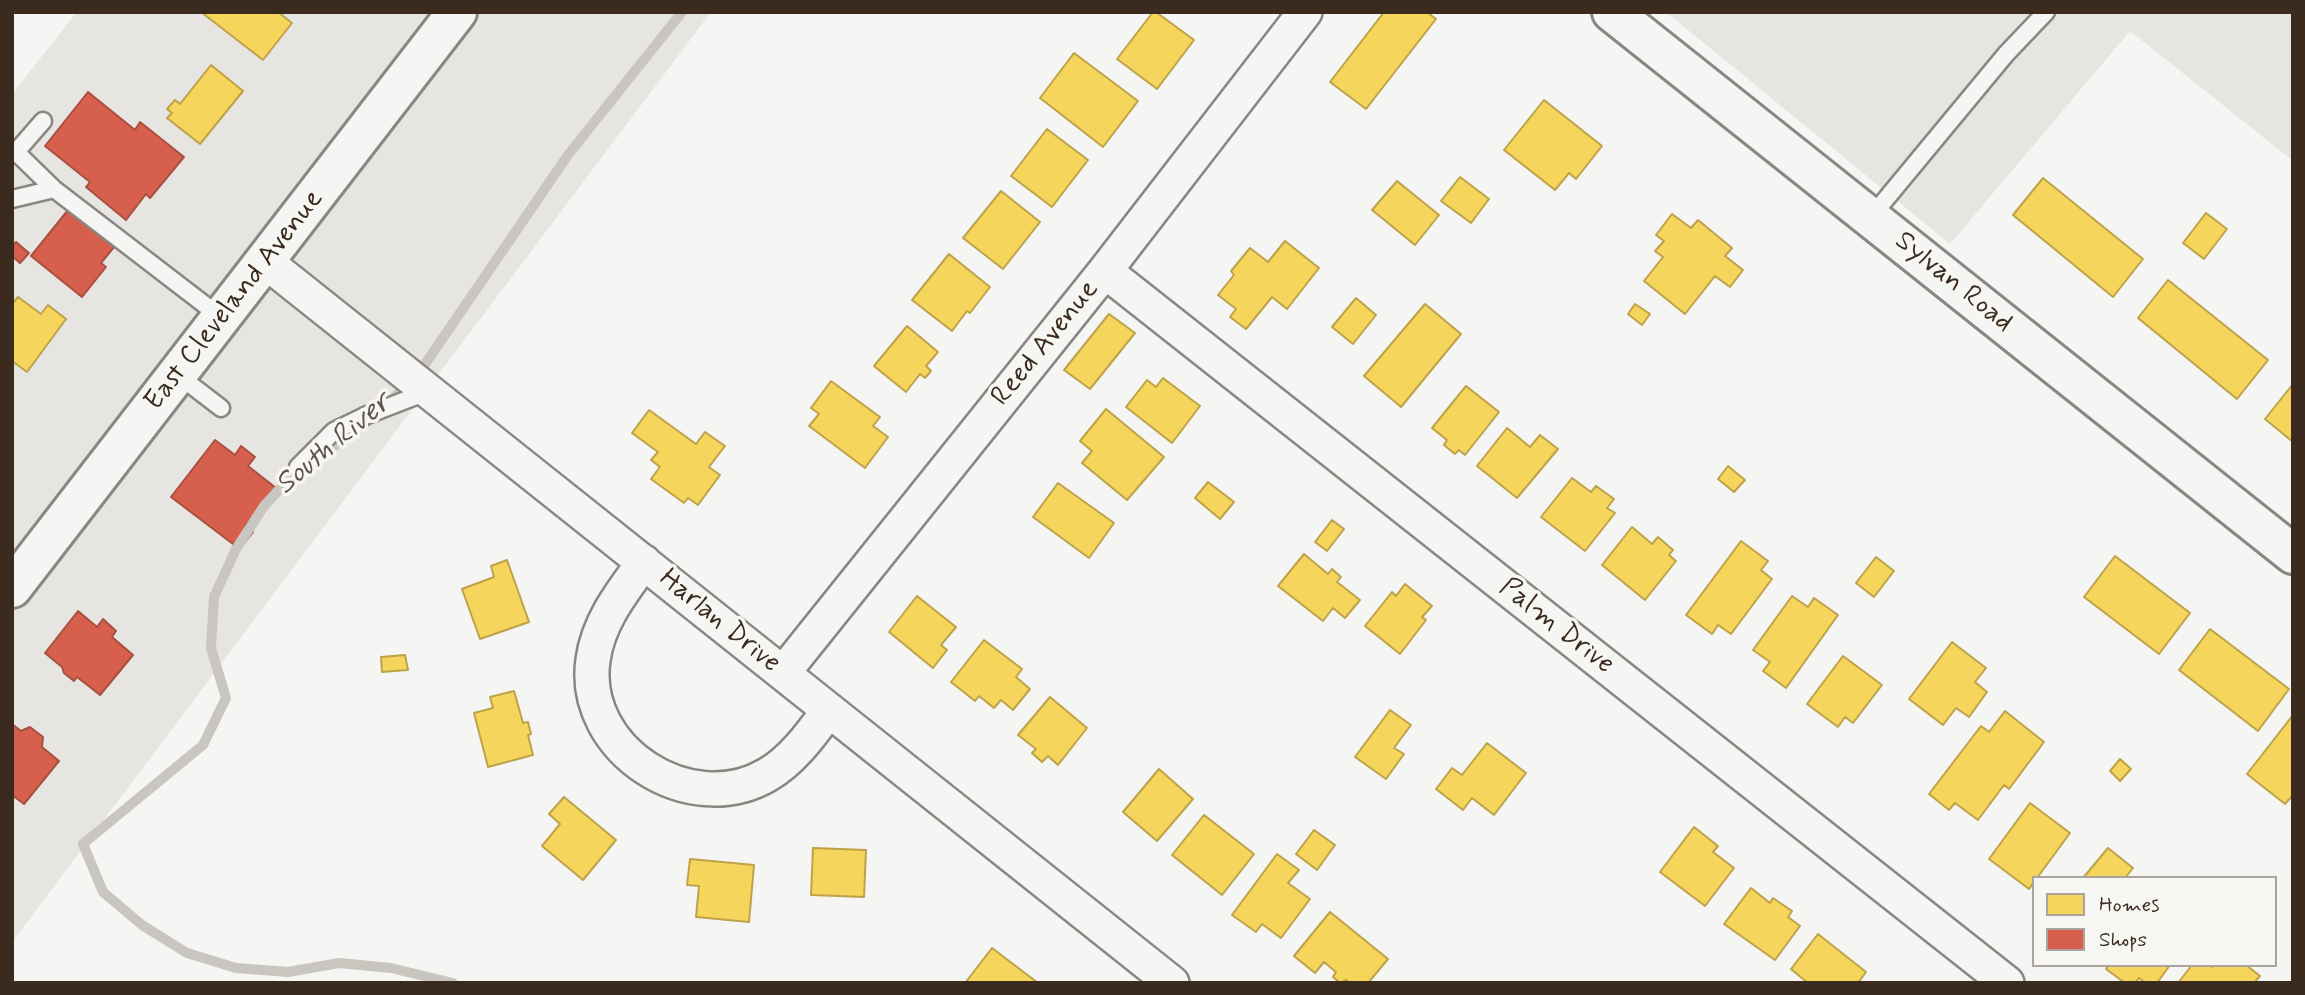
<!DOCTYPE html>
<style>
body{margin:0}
#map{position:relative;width:2305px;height:995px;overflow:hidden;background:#f5f5f3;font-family:Mynerve,sans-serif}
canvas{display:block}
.frame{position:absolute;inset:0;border:14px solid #3b2a1e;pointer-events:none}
.legend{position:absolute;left:2032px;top:876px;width:245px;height:91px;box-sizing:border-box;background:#f6f6f2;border:2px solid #aba49d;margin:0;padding:9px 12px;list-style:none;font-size:21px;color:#3b2a1e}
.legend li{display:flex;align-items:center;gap:14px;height:35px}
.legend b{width:35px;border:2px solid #aba49d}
</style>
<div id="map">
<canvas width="2305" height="995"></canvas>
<div class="frame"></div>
<ul class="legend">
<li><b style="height:19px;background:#f6d55c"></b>Homes</li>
<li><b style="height:19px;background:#d6604d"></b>Shops</li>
</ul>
</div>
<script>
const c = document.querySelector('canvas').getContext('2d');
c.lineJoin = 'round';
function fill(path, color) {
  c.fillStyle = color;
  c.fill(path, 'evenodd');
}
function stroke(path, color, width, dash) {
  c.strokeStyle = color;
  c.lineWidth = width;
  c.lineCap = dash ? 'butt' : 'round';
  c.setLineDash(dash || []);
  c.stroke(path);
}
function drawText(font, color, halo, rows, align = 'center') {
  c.font = font + ' Mynerve,sans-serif';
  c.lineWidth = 7;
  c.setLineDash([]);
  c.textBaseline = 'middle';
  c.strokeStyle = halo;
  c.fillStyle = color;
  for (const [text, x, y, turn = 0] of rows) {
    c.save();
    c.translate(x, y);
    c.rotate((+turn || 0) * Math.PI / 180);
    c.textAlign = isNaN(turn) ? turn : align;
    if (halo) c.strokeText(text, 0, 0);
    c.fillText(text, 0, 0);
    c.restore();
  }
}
const built = new Path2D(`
 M77,12H711L12,942V94Z
 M1666,12H2293V161L2130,31L1950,244Z`);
const homes = new Path2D(`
 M201,12H278L292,23L263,60Z
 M1153,12H1156L1194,40L1157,89L1117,59Z
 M1384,12H1427L1436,19L1366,109L1330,82Z
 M1074,53L1138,101L1103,147L1040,98Z
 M211,65L243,91L200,144L167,118L172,113L167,109L175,100L180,104Z
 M1544,100L1602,146L1576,179L1569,173L1555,190L1504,150Z
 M1047,129L1088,160L1052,207L1011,176Z
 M1460,177L1489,199L1471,223L1441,201Z
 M2043,178L2143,259L2113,297L2013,215Z
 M1397,181L1439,215L1415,245L1372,210Z
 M1001,191L1040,222L1003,269L963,238Z
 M2206,213L2227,229L2204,259L2183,243Z
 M1672,214L1691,228L1698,220L1732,248L1725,256L1743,270L1730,287L1715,276L1685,314L1644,281L1663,257L1655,251L1664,241L1656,235Z
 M1285,241L1319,268L1287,309L1272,297L1246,329L1230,317L1236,309L1218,295L1234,275L1231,271L1250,248L1268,262Z
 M949,254L990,287L970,313L967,311L952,331L912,300Z
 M2168,280L2268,360L2237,399L2138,318Z
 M18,297L41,314L48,305L66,319L27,372L12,361V304Z
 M1356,298L1376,315L1353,344L1332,327Z
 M1425,304L1461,334L1401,407L1364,376Z
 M1635,304L1650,314L1642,325L1628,314Z
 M1109,314L1135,333L1090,389L1064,370Z
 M907,326L938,352L926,366L931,371L925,378L920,374L906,392L874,366Z
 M1163,378L1200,406L1172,443L1126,407L1147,380L1156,387Z
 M831,381L880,417L873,426L888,437L865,468L809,426L819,414L811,408Z
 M2293,384V442L2265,419Z
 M1466,386L1499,412L1465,455L1459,450L1455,454L1444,445L1447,440L1432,428Z
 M1106,409L1164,457L1127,500L1082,463L1092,451L1080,441Z
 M649,410L696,444L705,432L725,446L709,467L720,475L698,505L688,498L684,503L651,479L660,467L651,460L658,452L632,433Z
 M1507,428L1530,447L1540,435L1558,449L1517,498L1477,466Z
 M1728,466L1745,480L1734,492L1718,479Z
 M1572,478L1591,492L1596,486L1614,499L1607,508L1615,513L1585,551L1541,517Z
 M1208,482L1234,502L1220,519L1195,498Z
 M1058,483L1114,523L1089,558L1033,517Z
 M1332,520L1344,529L1327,551L1315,542Z
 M1632,527L1652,544L1658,537L1673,550L1669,555L1676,561L1645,600L1602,565Z
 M1741,541L1768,561L1761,570L1772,579L1731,634L1718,625L1712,634L1686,615Z
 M1304,554L1328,574L1332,569L1341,577L1337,582L1360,600L1345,618L1333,608L1323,621L1278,586Z
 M2115,556L2190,613L2159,654L2084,597Z
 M1876,557L1894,571L1874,597L1856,583Z
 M507,560L529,622L480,639L462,589L494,577L491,566Z
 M1405,584L1432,606L1422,617L1426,620L1400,654L1365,626L1392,592L1396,596Z
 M917,596L956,627L941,645L947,650L933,668L889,632Z
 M1792,596L1808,607L1814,598L1838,615L1786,688L1763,671L1770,662L1753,650Z
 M2210,629L2289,689L2258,731L2179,670Z
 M984,640L1022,669L1016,677L1030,689L1013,710L1001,700L994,708L979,696L975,701L951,682Z
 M1952,642L1986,668L1975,682L1987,692L1969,717L1956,708L1943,725L1909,699Z
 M405,655L408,670L382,672L381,657Z
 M1843,656L1882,685L1853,723L1845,717L1838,727L1807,704Z
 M514,691L523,723L528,722L531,734L528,735L533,755L488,767L474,713L493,708L490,697Z
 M1050,697L1087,728L1058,765L1048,756L1042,762L1032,753L1036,749L1018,735Z
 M1390,710L1411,725L1394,748L1404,754L1386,779L1355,757Z
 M2005,711L2044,742L2009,789L2004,785L1978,820L1955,803L1949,810L1929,794L1981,726L1989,732Z
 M2293,715V795L2285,804L2247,774Z
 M1487,743L1526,773L1494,815L1472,798L1463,810L1436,789L1452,768L1462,775Z
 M2120,759L2131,769L2120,781L2110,771Z
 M1159,769L1193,799L1157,841L1123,812Z
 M564,797L616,840L583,880L542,846L560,824L549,814Z
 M2030,803L2070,833L2037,878H2034V882L2029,889L1989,859Z
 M1204,815L1254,854L1222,895L1172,855Z
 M1694,827L1718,846L1713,852L1734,868L1705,906L1660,872Z
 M1314,830L1335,845L1317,870L1296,854Z
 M813,848L866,850L864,897L811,895Z
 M2108,848L2133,868L2125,878H2083Z
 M1277,854L1299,870L1288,883L1310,899L1281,938L1262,924L1256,932L1232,915Z
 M690,859L754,865L749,922L696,917L699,886L687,885Z
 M1751,888L1770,903L1773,898L1792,911L1788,917L1800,926L1775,960L1724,924Z
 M1330,912L1388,959L1368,983H1350L1346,980L1340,983L1333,977L1336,972L1324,962L1315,973L1294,956Z
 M1818,934L1866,972L1858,983H1808L1791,969Z
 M992,948L1038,983H965Z
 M2109,965H2170L2157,983H2145L2139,978L2135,983H2125L2106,969Z
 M2192,965H2209L2212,967L2213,965H2246L2260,976L2254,983H2178Z`);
const shops = new Path2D(`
 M88,92L135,130L140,122L184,157L150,198L146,194L126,220L86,187L90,182L45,146Z
 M68,210L114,247L101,263L106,267L82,297L31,256Z
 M16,242L29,253L20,263L12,256V246Z
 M215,440L235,455L241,446L255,457L248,466L276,488L245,526L253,532L242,546L236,541L233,544L171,497Z
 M78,611L97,627L103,619L116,631L112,637L133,655L100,695L77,677L74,681L64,673L62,667L45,653Z
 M12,724L21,731L30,727L43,737L42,747L59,761L24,804L12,795Z`);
const stream = new Path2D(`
 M388,404L421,370L568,155L682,12
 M370,419L344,440L300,467L264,506L236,549L214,597L211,648L226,698L203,745L83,844L103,892L142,925L187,953L236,968L288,972L339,963L391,968L453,983`);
const lane = new Path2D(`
 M43,121L16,152L54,189L222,318
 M12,199L54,189
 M1871,217L2006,54L2046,12
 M178,375L221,408
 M298,467L334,431L367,415L429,391`);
const street = new Path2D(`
 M266,262L1172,983
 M1105,271L2007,983
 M644,562C622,592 598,622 593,660C580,750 690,820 767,775C793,760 812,733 829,710
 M783,673L1105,271L1305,12`);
const secondary = new Path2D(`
 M1612,12L2293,554
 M12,588L457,12`);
const streetNames = [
 ["Sylvan Road",1953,283,39],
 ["East Cleveland Avenue",235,301,-52],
 ["Reed Avenue",1046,344,-51],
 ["Harlan Drive",719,622,39],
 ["Palm Drive",1556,627,38]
];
const waterNames = [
 ["South River",334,445,-40]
];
fill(built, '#e7e5e2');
fill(homes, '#f6d55c');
stroke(homes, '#bea249', 2);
fill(shops, '#d6604d');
stroke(shops, '#a8503f', 2);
stroke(stream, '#c9c5bf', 10);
stroke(lane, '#8a8683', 21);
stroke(street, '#8a8683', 38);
stroke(secondary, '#8a8683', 44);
stroke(lane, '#f5f5f3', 16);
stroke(street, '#f5f5f3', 33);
stroke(secondary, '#f5f5f3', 38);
drawText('28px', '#3b2a1e', '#f6f6f2', streetNames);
drawText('italic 30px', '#605248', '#f6f6f2', waterNames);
</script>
